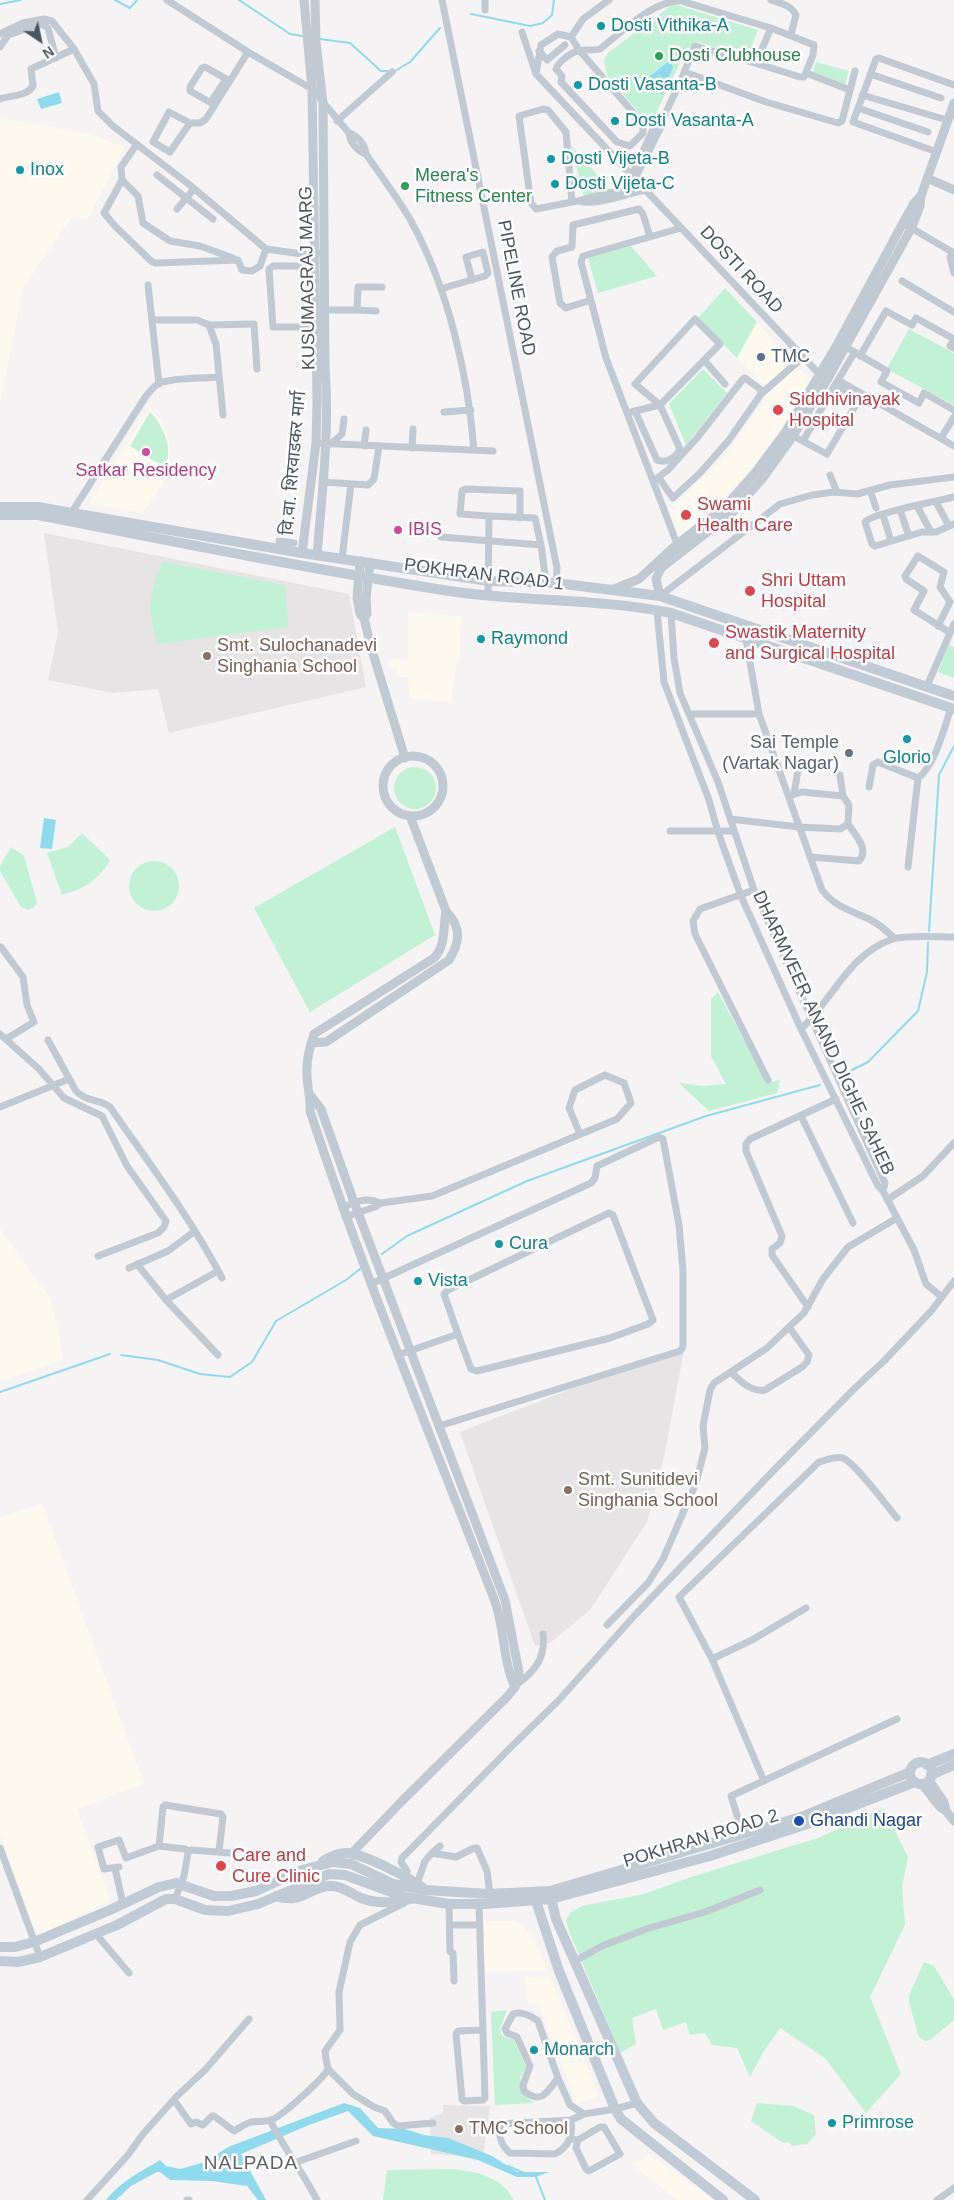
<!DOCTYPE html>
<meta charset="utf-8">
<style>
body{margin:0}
#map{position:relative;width:954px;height:2200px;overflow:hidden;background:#f5f3f3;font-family:Arial,sans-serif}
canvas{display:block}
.north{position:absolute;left:15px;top:15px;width:50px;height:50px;-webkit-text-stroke:4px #fff;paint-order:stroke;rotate:146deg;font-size:14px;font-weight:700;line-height:20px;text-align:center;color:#4a5661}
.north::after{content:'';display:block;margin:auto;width:18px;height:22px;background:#4a5661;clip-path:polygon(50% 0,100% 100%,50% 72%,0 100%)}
</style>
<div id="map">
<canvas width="954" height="2200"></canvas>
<div class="north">N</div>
</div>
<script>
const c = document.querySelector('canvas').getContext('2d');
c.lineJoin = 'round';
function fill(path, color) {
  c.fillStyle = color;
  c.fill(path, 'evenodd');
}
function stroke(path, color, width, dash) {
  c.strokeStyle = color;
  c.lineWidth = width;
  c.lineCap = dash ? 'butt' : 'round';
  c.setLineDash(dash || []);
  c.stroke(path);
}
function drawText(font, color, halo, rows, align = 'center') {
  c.font = font + ' Arial,"Noto Sans Devanagari",sans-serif';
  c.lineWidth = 5;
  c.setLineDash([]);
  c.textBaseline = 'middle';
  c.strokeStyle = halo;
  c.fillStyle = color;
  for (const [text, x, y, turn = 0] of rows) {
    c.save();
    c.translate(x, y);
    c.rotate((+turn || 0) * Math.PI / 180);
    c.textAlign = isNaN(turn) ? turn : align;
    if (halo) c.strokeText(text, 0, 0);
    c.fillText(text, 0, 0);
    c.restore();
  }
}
const commercial = new Path2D(`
 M0,117L88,134L125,147L87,220L72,217L23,288L0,404Z
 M757,322L792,362L809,378L785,423L754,466L719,504L678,537L668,509L683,497L726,454L763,402L767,393L766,387L737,358Z
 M150,408L163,423L169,442L170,461L167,478L143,513L88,504Z
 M408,612L462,616L459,660L457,662L451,702L409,699L408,677H397V669H390V659L408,660Z
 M0,1229L52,1301L64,1360L0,1382Z
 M42,1503L144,1784L77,1809L110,1900L43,1934H38L34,1928L0,1833V1518Z
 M484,1921H513L523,1925L534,1940L548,1971L484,1972Z
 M550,1976L599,2096L577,2104L538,2004L529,2005L524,1977Z
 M650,2155L713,2200H677L631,2164Z`);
const education = new Path2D(`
 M44,533L349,594L366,687L169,733L158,689L113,693L48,680L58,632Z
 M685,1345L664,1457L647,1522L590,1610L550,1643L535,1646L460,1432Z
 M443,2105L490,2106L483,2157L431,2154L430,2118L443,2113Z`);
const green = new Path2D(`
 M673,4L758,30L747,58L698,42L686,50L650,126L607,75L604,60L608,53Z
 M816,62L849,71L845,85L812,75Z
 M571,145L611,191L584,197Z
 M631,246L657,276L598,293L588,258Z
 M725,288L757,322L737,358L698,318Z
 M909,329L954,353V405L887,369Z
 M703,369L727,393L686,445L669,404Z
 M150,412C163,425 175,450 164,467L130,446Z
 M163,562L285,585L289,627L158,644C147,611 148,594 163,562Z
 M949,645L954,647V678L938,672Z
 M394 788a21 21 0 1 1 42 0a21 21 0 1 1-42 0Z
 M395,827L435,935L310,1012L254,908Z
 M82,833L110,860C99,880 84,889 62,895L47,853L68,847Z
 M11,847L24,856L37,903L34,907L28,910L21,907L0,871V866Z
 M129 886a25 25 0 1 1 50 0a25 25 0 1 1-50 0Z
 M718,992L767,1083L780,1080L777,1093L709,1111L679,1083L704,1086L726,1084L711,1056V999Z
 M884,1808L908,1857L902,1887L905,1925L870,1997L901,2074L866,2113L825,2058L780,2028L762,2054L750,2077L737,2048L712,2045L705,2033L690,2035L686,2022L663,2030L656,2009L632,2018L636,2044L620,2053L569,1931L566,1920L570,1913L582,1906L644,1894L694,1876L818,1838Z
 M924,1962L934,1966L954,1999V2020L930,2040L925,2041L919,2037L909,2003V1995Z
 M507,2010L500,2029L502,2036L514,2040L526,2067L520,2078L523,2094L534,2103L495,2105L491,2012Z
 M757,2103L793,2106L814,2115L816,2134L807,2144L792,2146L789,2142L783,2143L751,2121Z
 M452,2169C476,2171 502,2177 514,2200H383L387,2170Z`);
const water = new Path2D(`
 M669,61L673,67L662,95L649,77Z
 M59,92L62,103L41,109L37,99Z
 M44,818L56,820L52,849L40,848Z
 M344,2103L360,2108L378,2128L405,2129L424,2135L448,2138L492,2156L517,2172H549L536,2177H517L478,2160L373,2136L348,2111L309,2125L241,2154L266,2200H258L247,2186L212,2181L170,2180L160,2172H157L131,2186L116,2200H106C121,2181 140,2172 160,2160L166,2166L180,2169L205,2162L228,2147Z`);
const stream = new Path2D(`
 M115,0L130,8L137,0
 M239,0L290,34L302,36
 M0,4L21,0
 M471,14L530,26L543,23L552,15L554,0
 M320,39L350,43L381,71H388
 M395,71L410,62L440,28
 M929,931L939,775L954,746
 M844,1074L868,1062L918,1011L927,972L928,942
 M382,1254L407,1236L527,1181L706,1116L820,1085
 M121,1355L158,1360L200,1374L230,1377L252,1362L276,1321L346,1280L360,1269
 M0,1392L110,1354
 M508,2166L524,2173
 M536,2177L545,2200`);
const minor = new Path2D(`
 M167,0L248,52L312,89L349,133
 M442,0L557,568L556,583
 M771,0C782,4 791,5 796,15L791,34
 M485,10V0
 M522,32L536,74L822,377
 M0,34L23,23L44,19L52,21L74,49L94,84L98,111L113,126L191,186L266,249L302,254L324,253
 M571,37L583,19L609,0
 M0,47L8,35L41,24L48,28L56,58
 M539,51L547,60L565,45
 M806,73L850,90
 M536,74L541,45L558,34L571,37L579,50L643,124V133L630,146L617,142L561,82L562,76L556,69C558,62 571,52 579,51C584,49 593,51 600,49C622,32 653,0 681,1L771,28L814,45L813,55L804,77H800L758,64V58L771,28
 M870,74L941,98
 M681,80L695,46L758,64
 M862,95L947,120
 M0,99C11,95 26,97 33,86L31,69L74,49
 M211,102L226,79
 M215,105L190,91V87L202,68L205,67L230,81
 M858,108L928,132
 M337,121L392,72
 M662,121L681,80L690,74L766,102L838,123L842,121L855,71
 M190,123L169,112L153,142L170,152L190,123H200L206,119L248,52
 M137,144L121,167L122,180L104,213L115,226L151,261L155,263L238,260L242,270L252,271L260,266L266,249
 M937,152L853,122L876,59L879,58L954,85
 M366,154C357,151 350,142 349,133C358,136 365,144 366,154C381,176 398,198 411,221C448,288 468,374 474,450
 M157,175L213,219
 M632,175L655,125L662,121L660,129L635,179
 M122,180L138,196L143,223L170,241L200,246L233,258
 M641,185L578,201C598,206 625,194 645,190
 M572,202L566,132L548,110L543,109L519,116L531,203L536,209L572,202L578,201
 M177,209L194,189
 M903,223L952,252
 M954,252L950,257L954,273
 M315,266H273L269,269L273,327H317
 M902,281L954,312
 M148,285L159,384
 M442,289L447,287L485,276L488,273L483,252L466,257L472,280
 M591,300L566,308L560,303L552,257L557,251L572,247L573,225L639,209L643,214L650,237
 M322,310H357L358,287H382
 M357,310L376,311
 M152,320H197L209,325L216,344L223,415
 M209,325L254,324L257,369
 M954,339L950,346L954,348
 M851,350L887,371L881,382L919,403L924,393L954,410
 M855,352L838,380L954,446
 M860,356L886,311L912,325L916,318L954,339
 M704,360L725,384
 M444,412L471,410
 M627,413L660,405L720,344L695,319L635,384L660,405L680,449C676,458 666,464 657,460L635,411
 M793,436L827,454L857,403L856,399L835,385L838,380
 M941,438L954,417
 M803,441L835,385
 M316,443L493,451
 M331,444L342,434L344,419
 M364,446L366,430
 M412,448L413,429
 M830,475L837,492
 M659,478L673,498L700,473L729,440L761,394L802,358
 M656,479L668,470L697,438L743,379L745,378L760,389L761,394
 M323,482L368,485L374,479L379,446
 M870,490L876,508
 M954,497C939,501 872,513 865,522L872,544L875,546L922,532H936L954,524
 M936,502L949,526
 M917,506L931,532
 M900,510L909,536
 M72,512L146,396C150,392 154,385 160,383C178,377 201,379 219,377
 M883,515L891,541
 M441,537L541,545L535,518L489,516
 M279,541L294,543
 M541,545L546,582
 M679,549L606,358L581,262L583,256L681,228
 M342,558L351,484
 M488,596L489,516L460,514L462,491L466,489L520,491V518
 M660,596L780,504L812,495L834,492L857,494L890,485L954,477
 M657,611L664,682L709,800L718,832L741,896L801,1029L878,1186L883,1191L914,1250L926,1284L942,1297
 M671,613L674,658L680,693L718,782L754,890L885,1183L883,1191
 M938,626L950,602L940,587L944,572L918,556L905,576L906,579L924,591L914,610L949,632
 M746,639L759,714L822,890C834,906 851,911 869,919C879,924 887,931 894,938
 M927,686L954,624
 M689,714H759
 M840,775L843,796
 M869,787L873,765L878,762L918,778
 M794,794L799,764
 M730,819L799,827L840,829L848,824L849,805L843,796L802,792L789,796
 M670,831H734
 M810,857L859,861C870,849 855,835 848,824
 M908,867L918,778C935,766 944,728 951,708
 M754,890L700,909L693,921L695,934L768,1080
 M1,947L23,977L27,1005L34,1022L6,1039
 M801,1029C832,1001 849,953 893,939C907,935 938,937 954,937
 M0,1034L39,1069L64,1098L102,1116L127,1166L166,1221L164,1227L158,1233L98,1256
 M48,1040L76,1091C86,1102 100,1099 110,1107C149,1163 190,1217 222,1278
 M0,1107L69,1079
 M801,1116L853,1223
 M887,1200L923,1176L954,1143
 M381,1203L432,1196L617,1119L631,1103L624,1083L605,1075L575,1090L569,1108L580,1134
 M342,1208C356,1201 365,1197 381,1203L375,1207L345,1217
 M137,1264L166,1300L218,1271
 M129,1268L168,1251L195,1231
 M371,1284L591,1183L595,1178L597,1166L659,1137L663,1139L679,1225L683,1271V1347L680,1351L439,1426
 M166,1300L218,1355
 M808,1307L772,1255V1249L780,1243L782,1236L746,1151V1144L750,1139L836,1099
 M398,1355L458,1334L471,1369L477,1371L610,1338L648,1324L653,1320L613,1215L609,1213L448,1290L444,1294L458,1334
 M731,1372C740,1381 751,1392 765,1390L802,1367L807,1362L809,1355L789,1327
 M607,1625L648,1583L663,1559L696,1483L705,1448L703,1426L710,1390L714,1383L767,1348L789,1327L804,1313L823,1279L848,1247L897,1218
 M712,1659L752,1640L806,1608
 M515,1686C534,1672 546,1659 543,1634
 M764,1781L712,1659L679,1597L819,1462C826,1460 836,1456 843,1458C855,1463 887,1506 897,1518
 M743,1834L731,1796L897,1719
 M159,1846L163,1807L165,1805L221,1814L223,1817L219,1851
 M0,1848L40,1957
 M191,1850L230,1853
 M432,1853L440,1846
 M119,1867L104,1869L98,1847L119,1840L126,1858L159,1846L185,1849
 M115,1868L123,1904
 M406,1876L407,1871L401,1862L402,1858L510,1748L558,1701L635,1615L776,1468L855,1388L885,1360L932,1310L954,1281
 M417,1884L425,1861L432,1853L456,1857L474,1848H477L487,1871L490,1894
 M175,1899L184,1876L188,1853
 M404,1903L360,1925L350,1942L339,1992L340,2030L325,2051L326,2059L328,2069L353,2094L374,2107L385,2111L393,2123L398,2126L433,2123
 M449,1904L450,1952L453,1953L454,1981
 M479,1904L485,2098L483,2100L464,2101L462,2099L456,2034L458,2031L482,2030
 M450,1925H479
 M96,1934L129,1973
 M575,1961L602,1946L646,1929L705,1912L760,1890
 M558,2078L538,2021C532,2016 521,2011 513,2014L505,2029L507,2033L517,2037L530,2066L523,2085L524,2091C542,2105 547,2092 558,2078L570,2105L584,2114
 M174,2100L191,2124L196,2122L203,2125L212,2116H214L234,2131C239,2128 245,2124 251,2122C257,2121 265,2122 271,2120C281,2117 324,2078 328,2069
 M270,2120C284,2149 303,2172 317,2200
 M571,2120C573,2135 570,2146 555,2154L510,2153C501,2146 498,2135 500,2124L571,2120L584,2114L615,2109L637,2103
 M571,2139L578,2140L600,2127H604L620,2154L589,2171L586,2169L576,2148L578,2140
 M294,2163L356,2141
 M87,2200L128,2155L143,2134L177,2096L205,2070L249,2019
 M187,2200H189
 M937,2200L954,2188`);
const tertiary = new Path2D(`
 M315,0L316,42L323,103L325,368C330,430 322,492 317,555
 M927,178L954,190
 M302,553L316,443L317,402L312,89L304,0
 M360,561L357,598L360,614L364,618L371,647L405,758
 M614,589L639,579L676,545L725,507L755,473L785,433L838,343L903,223L914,203L921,196
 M660,596L656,579L661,568L732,513L762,479L793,436L827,380L912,227L920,206L921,196L954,103
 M364,618L367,614L366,599L370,562
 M383 786a30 30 0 1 1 60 0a30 30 0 1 1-60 0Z
 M446,911C443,927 446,946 434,958L314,1034C310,1047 306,1060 307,1074C307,1087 311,1098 310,1111C364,1276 431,1436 494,1599C505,1627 502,1659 515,1687
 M311,1043L326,1042L449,960C461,941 461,927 446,911L410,816
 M311,1096L321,1109L354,1202L505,1600L519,1672L515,1687L507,1697L402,1801L352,1853
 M929,1780L944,1802L946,1811L954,1821
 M922,1784L939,1806L946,1811`);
const secondary = new Path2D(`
 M0,507H38L302,553L489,581L556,583L660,596L954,696
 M0,515H38C175,542 311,569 449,591C523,602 598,598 671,613L954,709
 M910 1773a11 11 0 1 1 22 0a11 11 0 1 1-22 0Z
 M927,1765L954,1754
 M931,1775L954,1765
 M323,1861C332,1856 342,1851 353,1854C369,1857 410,1878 423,1888
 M550,1893L556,1919L637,2103L654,2123L755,2200
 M534,1895L559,1971L615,2109L621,2119L723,2200
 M276,1896C303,1905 310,1885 332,1886C342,1886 352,1894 361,1898C376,1904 396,1903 411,1899
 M0,1947H15L34,1942L110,1910L159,1887L176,1883L214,1896H231L256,1891L302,1870L333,1862L351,1864L393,1884L426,1890L488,1894L550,1891L801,1817L910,1772
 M0,1961L18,1962L40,1957L117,1925L166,1899H175L205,1910L228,1911L258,1904L329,1874L345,1875L405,1897L449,1904H484L551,1899L710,1856L804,1825L915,1782`);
const markers = [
 [601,26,5,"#0f9aa8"],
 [659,56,5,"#2e9e5b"],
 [578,85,5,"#0f9aa8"],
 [615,121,5,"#0f9aa8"],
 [551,159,5,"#0f9aa8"],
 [20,170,5,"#0f9aa8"],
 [555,184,5,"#0f9aa8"],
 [405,186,5,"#2e9e5b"],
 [761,357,5,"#5c6f8a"],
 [778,410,6,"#e0444e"],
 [146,452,5,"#d1479c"],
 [686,515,6,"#e0444e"],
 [398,530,5,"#d1479c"],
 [750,591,6,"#e0444e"],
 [481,639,5,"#0f9aa8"],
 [714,643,6,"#e0444e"],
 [207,656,5,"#8d6e63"],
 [907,739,5,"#0f9aa8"],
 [849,753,5,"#6b7280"],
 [499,1244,5,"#0f9aa8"],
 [418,1281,5,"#0f9aa8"],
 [568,1490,5,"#8d6e63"],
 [799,1821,6,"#1a4fb4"],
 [221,1866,6,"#e0444e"],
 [534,2050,5,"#0f9aa8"],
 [832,2123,5,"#0f9aa8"],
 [459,2129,5,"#8d6e63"]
];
const cultureNames = [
 ["Dosti Vithika-A",611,26],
 ["Dosti Vasanta-B",588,85],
 ["Dosti Vasanta-A",625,121],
 ["Dosti Vijeta-B",561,159],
 ["Inox",30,170],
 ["Dosti Vijeta-C",565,184],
 ["Raymond",491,639],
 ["Glorio",907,758,"center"],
 ["Cura",509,1244],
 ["Vista",428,1281],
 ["Monarch",544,2050],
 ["Primrose",842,2123]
];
const leisureNames = [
 ["Dosti Clubhouse",669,56],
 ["Meera's",415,176],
 ["Fitness Center",415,197]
];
const streetNames = [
 ["DOSTI ROAD",741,270,47],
 ["KUSUMAGRAJ MARG",308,278,-91],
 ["PIPELINE ROAD",516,288,79],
 ["वि.वा. शिरवाडकर मार्ग",294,463,-85],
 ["POKHRAN ROAD 1",484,575,7],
 ["DHARMVEER ANAND DIGHE SAHEB",823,1033,65],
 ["POKHRAN ROAD 2",701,1839,-17]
];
const serviceNames = [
 ["TMC",771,357]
];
const healthNames = [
 ["Siddhivinayak",789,400],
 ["Hospital",789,421],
 ["Swami",697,505],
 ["Health Care",697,526],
 ["Shri Uttam",761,581],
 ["Hospital",761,602],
 ["Swastik Maternity",725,633],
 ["and Surgical Hospital",725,654],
 ["Care and",232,1856],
 ["Cure Clinic",232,1877]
];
const hotelNames = [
 ["Satkar Residency",146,471],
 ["IBIS",408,530,"left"]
];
const educationNames = [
 ["Smt. Sulochanadevi",217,646],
 ["Singhania School",217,667],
 ["Smt. Sunitidevi",578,1480],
 ["Singhania School",578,1501],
 ["TMC School",469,2129]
];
const worshipNames = [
 ["Sai Temple",839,743],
 ["(Vartak Nagar)",839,764]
];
const transitNames = [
 ["Ghandi Nagar",810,1821]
];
const neighbourhoodNames = [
 ["NALPADA",251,2164]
];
fill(commercial, '#fdf9ef');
fill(education, '#e6e4e5');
fill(green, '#c3f1d5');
fill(water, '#90daee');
stroke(stream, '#90daee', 2);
stroke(minor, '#c1cad2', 7);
stroke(tertiary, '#c1cad2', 9);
stroke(secondary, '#c1cbd6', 10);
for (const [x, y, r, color] of markers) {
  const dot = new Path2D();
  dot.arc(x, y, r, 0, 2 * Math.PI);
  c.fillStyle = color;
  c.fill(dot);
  stroke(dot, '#fff', 2);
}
drawText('18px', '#0d838f', '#fff', cultureNames, 'left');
drawText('18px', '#27864d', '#fff', leisureNames, 'left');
drawText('18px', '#4a5661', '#fff', streetNames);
drawText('18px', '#4e5e75', '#fff', serviceNames, 'left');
drawText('18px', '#be3a42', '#fff', healthNames, 'left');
drawText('18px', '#b23c85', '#fff', hotelNames);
drawText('18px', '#785e54', '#fff', educationNames, 'left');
drawText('18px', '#5b616d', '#fff', worshipNames, 'right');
drawText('18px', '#164399', '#fff', transitNames, 'left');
c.letterSpacing = '1px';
drawText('19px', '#5f6368', '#fff', neighbourhoodNames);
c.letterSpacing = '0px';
</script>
